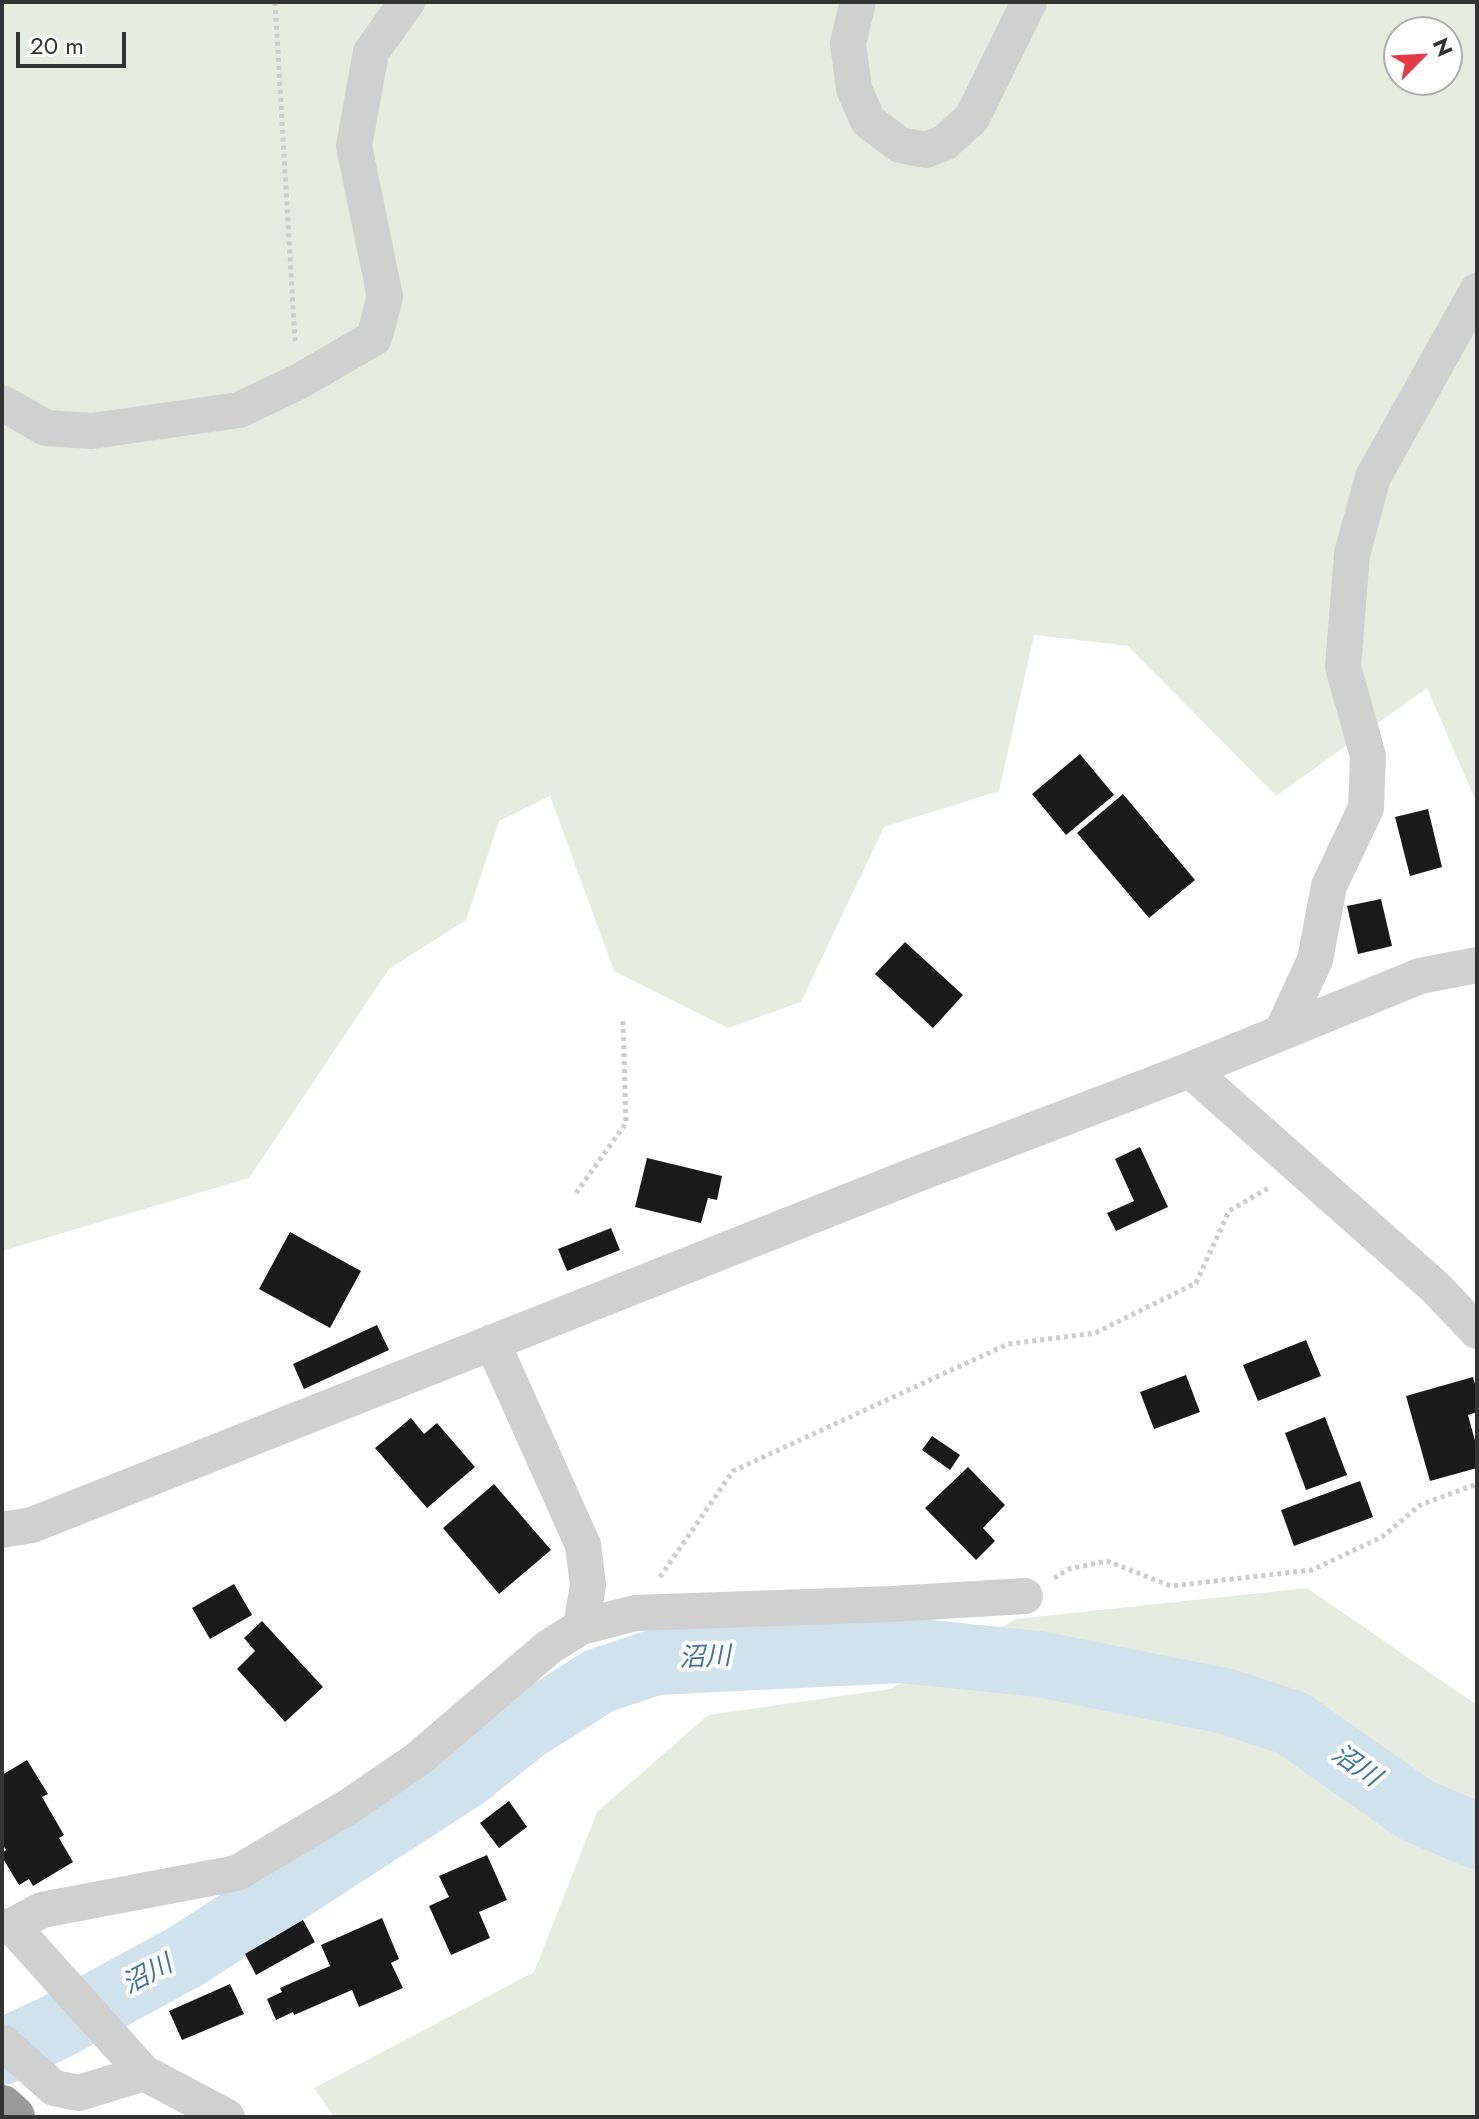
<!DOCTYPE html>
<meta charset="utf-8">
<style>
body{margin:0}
#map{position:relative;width:1479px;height:2119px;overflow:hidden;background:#fff;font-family:Jost,sans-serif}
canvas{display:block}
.frame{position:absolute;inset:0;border:4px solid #333;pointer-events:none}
.north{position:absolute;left:1383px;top:16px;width:80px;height:80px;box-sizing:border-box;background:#fff;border:2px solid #adadad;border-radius:50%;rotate:66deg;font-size:22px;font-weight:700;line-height:32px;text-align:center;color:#333}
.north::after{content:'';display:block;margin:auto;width:28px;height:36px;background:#e63946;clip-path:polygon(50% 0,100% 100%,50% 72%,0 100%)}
.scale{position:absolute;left:16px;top:32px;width:110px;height:36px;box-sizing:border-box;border:4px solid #333;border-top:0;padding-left:10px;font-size:24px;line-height:28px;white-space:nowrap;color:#333;-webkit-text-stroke:6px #fff;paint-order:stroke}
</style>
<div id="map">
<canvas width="1479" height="2119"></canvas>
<div class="frame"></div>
<div class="north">N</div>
<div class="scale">20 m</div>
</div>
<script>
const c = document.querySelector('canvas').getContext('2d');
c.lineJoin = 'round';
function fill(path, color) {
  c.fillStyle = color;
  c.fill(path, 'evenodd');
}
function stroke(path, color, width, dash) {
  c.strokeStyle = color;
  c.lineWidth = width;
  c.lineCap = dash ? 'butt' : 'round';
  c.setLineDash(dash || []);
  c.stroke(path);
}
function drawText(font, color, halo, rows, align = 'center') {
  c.font = font + ' Jost,"Noto Sans JP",sans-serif';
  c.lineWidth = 8;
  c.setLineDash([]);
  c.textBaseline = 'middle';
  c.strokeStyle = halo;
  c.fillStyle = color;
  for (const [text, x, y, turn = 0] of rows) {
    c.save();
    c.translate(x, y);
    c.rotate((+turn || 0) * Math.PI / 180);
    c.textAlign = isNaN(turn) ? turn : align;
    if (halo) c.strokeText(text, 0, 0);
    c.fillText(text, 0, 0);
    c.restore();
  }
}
const green = new Path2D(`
 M2,2H1477V804L1427,688L1276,796L1128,646L1034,635L999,791L884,827L801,1002L728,1028L614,971L550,796L499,821L466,920L389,969L249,1178L2,1251ZM1399,32H1447V80H1399Z
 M1307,1588L1477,1705V2117H334L314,2088L534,1972L597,1812L708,1715L890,1689L1016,1619Z`);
const river = new Path2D(`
 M2,2052L56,2027L188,1955L466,1775L525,1728L599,1681L656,1662L901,1650L1038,1664L1225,1701L1292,1723L1416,1810L1477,1836`);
const building = new Path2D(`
 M1080,754L1114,795L1066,835L1032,794Z
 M1123,794L1195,880L1149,918L1077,833Z
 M1428,809L1442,867L1410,876L1395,817Z
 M1381,899L1392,946L1358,954L1347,906Z
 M905,942L963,995L933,1028L875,974Z
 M1140,1147L1168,1207L1116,1231L1107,1213L1134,1201L1115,1159Z
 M647,1158L722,1176L717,1200L708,1198L701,1223L635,1207Z
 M611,1228L620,1250L567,1271L558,1249Z
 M290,1232L361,1271L330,1328L259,1289Z
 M377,1325L389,1350L304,1389L293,1364Z
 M1306,1340L1321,1376L1258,1401L1243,1365Z
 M1186,1375L1200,1412L1154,1429L1140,1392Z
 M1473,1377L1477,1391V1412L1468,1415L1477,1448V1468L1430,1481L1406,1396Z
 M1325,1417L1347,1475L1306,1490L1285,1433Z
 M411,1418L424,1434L437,1423L475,1467L427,1508L375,1448Z
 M932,1436L960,1455L950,1470L922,1450Z
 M968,1467L1005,1505L983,1528L995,1541L976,1560L925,1508Z
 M1360,1481L1373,1517L1294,1546L1281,1510Z
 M494,1484L551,1550L499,1594L443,1528Z
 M234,1584L252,1615L210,1639L192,1608Z
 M262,1621L323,1687L285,1722L237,1669L255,1651L244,1638Z
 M27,1760L48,1794L42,1797L64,1835L59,1838L73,1862L33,1886L29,1879L19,1885L2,1857V1853L6,1850L2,1844V1775Z
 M509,1801L527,1827L499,1848L480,1823Z
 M487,1855L507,1900L479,1912L490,1938L451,1955L429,1906L449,1897L439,1876Z
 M382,1918L399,1959L391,1963L403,1988L359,2007L352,1990L294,2015L293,2012L276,2020L267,1999L282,1992L280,1988L330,1966L321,1945Z
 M303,1920L315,1942L256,1975L245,1954Z
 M230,1984L244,2014L182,2040L169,2011Z`);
const path = new Path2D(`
 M275,2L295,341
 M576,1193L626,1123L623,1021
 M660,1577L733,1471L1008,1344L1095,1333L1196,1283L1229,1211L1270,1187
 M1054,1578L1069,1569L1107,1561L1171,1586L1312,1570L1382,1537L1420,1505L1477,1484`);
const street = new Path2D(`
 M858,2L848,43L854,89L868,121L900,145L926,150L944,143L972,118L1029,2
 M2,403L46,428L92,431L239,410L298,382L374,338L385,297L354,146L371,52L407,2
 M1282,1031L1315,960L1329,886L1366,808L1368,756L1343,667L1352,554L1373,477L1477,291
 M1190,1070L1435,1287L1477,1331
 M2,1530L32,1525L915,1175L1190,1070L1420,976L1477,965
 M581,1627L635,1613L892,1604L1025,1596
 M12,1926L144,2073
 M2,1927L12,1926L42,1910L237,1873L348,1807L418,1759L549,1647L581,1627L588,1585L583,1545L492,1342
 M2,2042L54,2088L79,2093L144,2073L227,2117`);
const highway = new Path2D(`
 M2,2107L13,2117`);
const waterNames = [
 ["沼川",705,1659,-3],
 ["沼川",1355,1767,35],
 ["沼川",148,1976,-28]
];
fill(green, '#e6ecdf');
stroke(river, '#cfe2ee', 66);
fill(building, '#1a1a1a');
stroke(path, '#cdcdcd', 5, [4, 4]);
stroke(street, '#d0d0d0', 36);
stroke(highway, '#9a9a9a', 44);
drawText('italic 26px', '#3f7597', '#fff', waterNames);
</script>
